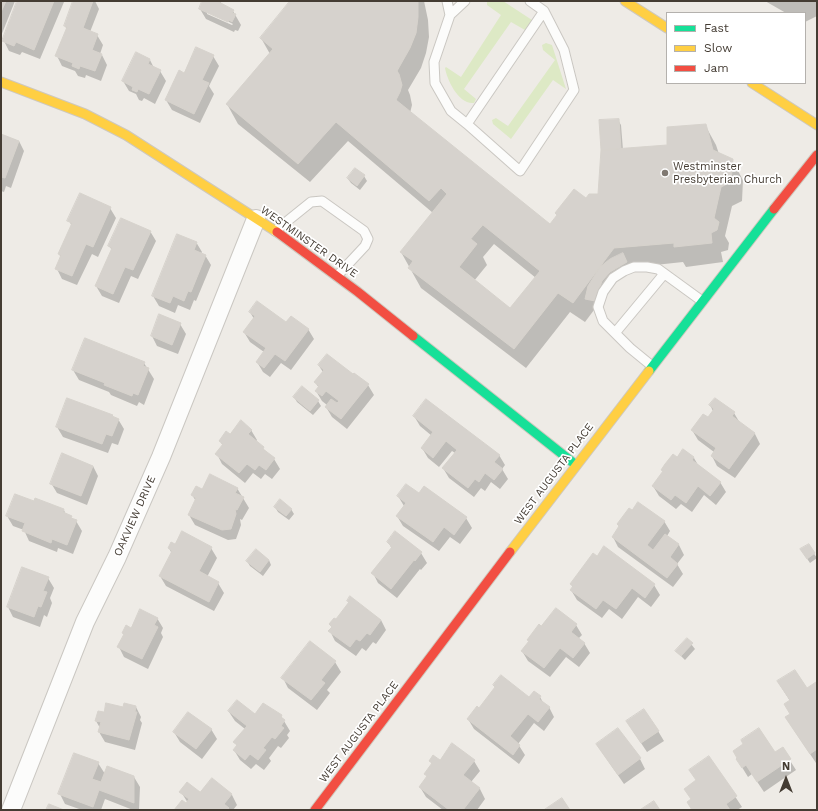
<!DOCTYPE html>
<style>
body{margin:0}
#map{position:relative;width:818px;height:811px;overflow:hidden;background:#eeebe6;font-family:"Work Sans",sans-serif}
canvas{display:block}
.frame{position:absolute;inset:0;border:2px solid #443c33;pointer-events:none}
.legend{position:absolute;left:666px;top:12px;width:140px;height:72px;box-sizing:border-box;background:#fff;border:1px solid #b4b1ad;margin:0;padding:5px 7px;list-style:none;font-size:12px;color:#443c33}
.legend li{display:flex;align-items:center;gap:8px;height:20px}
.legend b{width:20px;border:1px solid #b4b1ad}
.north{position:absolute;left:766px;top:759px;width:40px;height:40px;-webkit-text-stroke:3px #fff;paint-order:stroke;rotate:0deg;font-size:11px;font-weight:700;line-height:16px;text-align:center;color:#443c33}
.north::after{content:'';display:block;margin:auto;width:14px;height:18px;background:#443c33;clip-path:polygon(50% 0,100% 100%,50% 72%,0 100%)}
</style>
<div id="map">
<canvas width="818" height="811"></canvas>
<div class="frame"></div>
<ul class="legend">
<li><b style="height:5px;background:#16e098"></b>Fast</li>
<li><b style="height:5px;background:#ffcf43"></b>Slow</li>
<li><b style="height:5px;background:#f24e42"></b>Jam</li>
</ul>
<div class="north">N</div>
</div>
<script>
const c = document.querySelector('canvas').getContext('2d');
c.lineJoin = 'round';
function fill(path, color) {
  c.fillStyle = color;
  c.fill(path, 'evenodd');
}
function stroke(path, color, width, dash) {
  c.strokeStyle = color;
  c.lineWidth = width;
  c.lineCap = dash ? 'butt' : 'round';
  c.setLineDash(dash || []);
  c.stroke(path);
}
function drawText(font, color, halo, rows, align = 'center') {
  c.font = font + ' "Work Sans",sans-serif';
  c.lineWidth = 3.5;
  c.setLineDash([]);
  c.textBaseline = 'middle';
  c.strokeStyle = halo;
  c.fillStyle = color;
  for (const [text, x, y, turn = 0] of rows) {
    c.save();
    c.translate(x, y);
    c.rotate((+turn || 0) * Math.PI / 180);
    c.textAlign = isNaN(turn) ? turn : align;
    if (halo) c.strokeText(text, 0, 0);
    c.fillText(text, 0, 0);
    c.restore();
  }
}
const green = new Path2D(`
 M487,1H503L532,20V23L528,29L525,30L511,22L464,89L476,99L474,103C459,105 447,80 445,68L446,67L461,77L501,15L487,5Z
 M546,43L552,45L566,89L553,80L511,139L493,124L492,120L496,118L508,126L555,60L543,50L542,45Z`);
const shadow = new Path2D(`
 M1,1H15L1,36Z
 M18,1L64,2L40,59L22,52L20,55L9,51L4,41Z
 M74,1H95L99,9L90,32L97,35L103,45L100,54L102,55L107,65L101,81L86,75L85,78L78,76L75,71L62,66L57,56L67,30L65,26Z
 M203,1H220L223,6L233,11L241,25L238,31L235,30L234,32L206,19L200,9ZM207,11L233,24L232,25L207,14Z
 M291,1H424L428,20L429,37L426,53L421,68L408,90L410,95L412,105L410,113L551,226L586,200L599,195L618,120L621,125L623,150L668,146L705,125L716,145L719,154L732,160L743,180L742,201L732,206L725,236L729,243L728,250L721,252L723,262L686,267L683,262L627,268L624,270L585,322L570,312L526,368L421,288L401,252L433,213L348,141L310,182L238,124L227,104L270,54L261,38ZM494,244L536,278L510,310L474,281L487,265L483,257Z
 M765,1H817V16L805,22V13H786Z
 M137,54L150,60L154,68L160,71L166,81L155,104L144,98L142,101L139,100L136,94L129,91L123,81Z
 M213,56L219,66L209,86L214,94L200,123L172,110L166,100L185,74Z
 M1,135L19,141L24,151L11,188L6,186L4,192L1,191Z
 M364,176L367,181L360,190L351,183L348,179Z
 M110,208L116,218L98,257L92,254L77,285L62,279L57,269L61,258L59,254L72,226L69,221Z
 M150,231L156,241L138,279L131,276L119,303L102,296L96,286L112,250L109,246Z
 M196,242L202,252L201,254L205,255L211,265L196,301L194,300L190,310L178,305L175,313L159,306L153,296Z
 M250,312L308,329L314,339L291,370L281,363L270,377L263,372L257,362L264,352L250,342L244,332L254,319Z
 M180,324L186,334L178,354L157,346L152,336Z
 M144,363L154,379L144,405L139,402L137,406L111,395L109,392L79,380L73,370Z
 M319,366L368,385L374,395L347,429L332,417L326,407L327,405L322,401L316,391L319,388L315,382L323,372Z
 M302,388L318,401L321,406L313,415L297,402L294,397Z
 M67,399L112,416L113,418L118,419L124,429L118,445L112,443L108,453L63,437L57,427Z
 M710,405L734,413L740,423L755,434L760,444L735,478L717,466L712,456L714,452L698,440L692,430L708,418L713,411Z
 M414,416L499,455L505,465L502,469L508,479L500,489L491,482L485,491L481,488L474,497L449,478L443,468L455,453L452,451L439,467L428,458L422,448L432,436L420,426Z
 M251,430L257,440L256,442L274,459L280,469L272,479L265,474L261,479L253,473L245,483L222,464L217,454L223,446L220,441L230,435Z
 M684,450L694,458L698,465L720,482L726,492L716,505L704,495L692,512L681,504L676,509L659,496L653,486L664,472L662,470L677,459Z
 M93,466L98,476L87,505L57,493L51,483Z
 M425,487L466,518L472,528L460,544L450,537L439,551L403,526L397,516L404,506L398,496L419,495Z
 M237,488L249,508L242,520L240,519L241,525L236,539L228,540L195,525L189,515L196,501L192,495L203,491Z
 M34,502L64,510L66,515L76,521L82,531L73,554L58,548L57,552L29,541L24,530L13,526L7,516Z
 M275,507L291,509L294,514L289,520L278,512Z
 M664,521L670,531L667,536L679,545L684,555L677,564L683,574L673,587L618,547L613,537L620,528L618,525Z
 M395,533L421,553L427,563L421,570L420,569L397,598L378,583L373,573L392,549L388,542Z
 M176,545L211,548L217,558L207,577L218,583L224,593L214,611L166,586L160,576L172,554L169,548Z
 M808,545L817,558L810,563L804,554Z
 M269,560L271,565L263,576L250,566L247,561Z
 M48,578L54,588L50,598L52,603L47,617L44,615L40,627L13,617L8,607Z
 M571,584L654,585L660,595L651,607L638,597L622,619L609,609L602,618L577,600L571,590L573,588Z
 M348,601L381,620L386,630L376,644L373,642L366,651L362,648L356,656L335,641L330,631L332,628L330,624L336,620L349,603Z
 M157,618L163,628L161,633L163,637L148,669L124,657L119,647L124,635L123,633Z
 M576,625L582,635L578,639L584,643L590,653L579,667L566,657L550,677L528,661L522,651L541,627Z
 M687,639L695,649L685,660L676,651Z
 M335,662L341,672L327,690L330,693L317,710L288,688L283,678Z
 M778,682L807,689L817,685L816,763L786,718L791,715L790,701Z
 M540,697L544,704L549,707L554,717L544,731L534,723L518,744L525,755L519,764L474,729L468,719L479,710Z
 M136,707L141,717L140,720L142,723L135,750L105,742L99,732L100,728L96,721L104,713Z
 M229,712L255,715L281,716L290,731L287,735L289,738L281,748L278,746L269,758L271,761L264,770L256,764L251,769L240,760L234,750L237,746L235,742L245,729L235,721Z
 M627,722L658,731L664,741L647,752Z
 M211,729L217,739L202,759L180,742L174,732Z
 M744,744L775,753L782,748L796,770L764,792L752,774L748,777L737,759Z
 M597,745L640,759L645,769L624,784Z
 M709,757L742,807L737,810H693L692,800L697,781L690,770Z
 M430,761H474L480,771L471,782L480,789L485,799L477,810H443L426,797L420,787L428,777L426,774L433,765Z
 M98,763L105,774L134,777L140,787L139,810H133L105,799L101,810H82L65,804L60,794Z
 M212,779L232,795L237,805L233,810H175L188,803L181,792L200,794Z`);
const building = new Path2D(`
 M1,1H6L1,12Z
 M17,1H54L34,50L16,42L14,46L2,41Z
 M73,1H93L83,28L98,34L92,50L102,54L95,71L80,66L79,69L72,66L73,63L55,56L67,27L64,26Z
 M202,1H217L234,10L232,13L236,14L232,22L229,20L228,22L199,9Z
 M290,1H418V17L416,33L410,48L397,71L399,74L402,85L400,92L396,100L550,224L557,215L555,213L574,189L586,198L589,194H598L601,150L667,145V127L706,124L713,150L733,159L731,182L721,187L714,218L719,222L717,230L711,233L712,243L674,247V243L614,248L573,303L558,293L514,349L408,268L413,261L400,252L447,194L441,188L429,201L336,122L298,164L226,104L273,49L260,38ZM483,225L540,271L510,308L459,267L477,244L471,239Z
 M196,47L214,55L202,80L209,83L194,114L165,100L179,70L184,73Z
 M136,52L150,59L148,64L161,70L149,94L138,89L137,92L132,90L133,87L122,81Z
 M619,119L621,149L601,150L599,120Z
 M1,134L19,141L5,178L1,177Z
 M355,168L365,175L357,186L347,178Z
 M80,193L111,207L93,247L86,244L72,276L55,269L61,255L58,254L72,223L67,221Z
 M121,218L151,231L133,270L125,267L113,294L95,286L112,248L108,246Z
 M177,234L197,242L194,250L206,255L191,292L188,291L184,301L173,296L170,303L152,296Z
 M623,253L627,262L610,272L602,281L595,301L585,299L588,286L600,267L610,259Z
 M257,301L286,322L291,316L309,329L285,361L275,354L264,368L256,362L266,348L243,332L255,316L249,312Z
 M159,314L181,323L172,345L151,336Z
 M85,338L145,362L143,366L149,368L138,395L133,393L132,396L104,385L105,383L72,370Z
 M327,354L353,374L354,373L369,384L341,419L325,407L331,399L337,403L339,401L326,391L322,396L315,391L319,386L314,382L324,370L318,365Z
 M302,386L319,400L310,411L293,397Z
 M67,398L113,415L112,416L119,419L112,436L106,434L102,444L56,427Z
 M715,398L735,412L732,416L755,433L729,469L711,456L716,448L691,430L703,414L708,417L714,409L709,405Z
 M426,399L500,455L494,462L503,469L494,480L485,473L479,482L475,479L468,488L442,468L457,450L446,441L433,458L421,448L433,432L413,416Z
 M241,420L252,430L248,434L264,447L263,449L275,458L266,470L259,465L255,470L247,464L239,473L215,454L223,444L219,441L226,431L230,434Z
 M683,449L694,457L692,460L721,482L710,496L698,486L686,503L675,495L671,500L652,486L663,471L661,470L665,464L673,454L677,457Z
 M62,453L93,466L81,496L50,484Z
 M210,474L238,488L235,493L244,497L237,510L235,509L236,514L231,529L222,530L188,515L196,498L191,495L196,486L202,489Z
 M406,484L419,493L424,486L467,517L454,535L444,527L433,542L396,516L406,503L397,496Z
 M15,494L34,501L35,498L64,509L63,512L72,516L71,518L77,520L67,545L52,539L51,543L22,531L25,523L6,516Z
 M280,499L292,509L286,516L274,507Z
 M638,502L665,521L647,545L653,550L665,534L679,544L670,557L678,564L667,578L612,537L619,526L617,524L629,508L632,510Z
 M182,531L212,547L199,571L219,582L209,602L159,576L172,551L168,548L171,542L175,544Z
 M395,531L422,552L415,561L414,560L391,589L371,573L392,547L387,542Z
 M809,544L815,553L807,559L800,549Z
 M604,546L655,584L645,598L632,588L616,609L603,600L596,609L570,590L573,586L570,584L593,553L597,556Z
 M256,549L269,560L260,572L246,561Z
 M22,567L49,577L43,591L47,592L41,607L38,606L34,617L7,607Z
 M350,596L381,620L370,635L367,633L360,641L356,639L350,647L328,631L332,627L329,624L334,618L336,619L349,602L347,601Z
 M556,608L577,624L571,632L585,643L573,658L560,648L544,668L521,651L529,641L527,640L539,624L541,626Z
 M140,609L158,618L154,625L158,627L142,659L117,647L124,634L122,633L126,625L131,628Z
 M687,638L693,643L681,656L675,651Z
 M310,641L336,661L321,680L325,683L311,700L281,678Z
 M795,670L807,688L816,682L817,683V749L810,754L785,717L790,714L784,704L790,700L777,681Z
 M501,675L529,697L534,691L541,696L539,699L550,707L538,722L528,714L510,736L520,745L513,755L467,719L477,706L479,708L495,687L493,685Z
 M237,700L255,714L263,703L282,715L281,717L285,720L281,726L284,728L275,739L272,737L263,748L266,750L258,760L250,754L245,760L233,750L237,745L233,742L247,726L228,711Z
 M106,703L123,707L124,703L136,706L135,712H137L129,740L98,732L101,722L95,721L98,711L104,712Z
 M644,709L659,731L641,743L626,721Z
 M188,712L212,729L196,749L173,732Z
 M618,728L641,758L618,775L596,744Z
 M759,728L775,752L783,747L791,759L757,782L746,765L742,768L736,759L737,758L733,751L743,744L741,740Z
 M452,743L475,760L463,775L480,788L463,810H449L419,787L427,776L424,774L432,763L429,761L433,755L440,760Z
 M74,753L99,762L92,779L101,782L107,766L134,776V803L99,790L93,807L58,794Z
 M709,756L737,796L726,804L730,810H692L687,802L691,799L684,789L696,780L689,770Z
 M212,778L232,794L224,804L229,808L227,810H174L182,800L186,803L189,799L179,792L187,782L200,792Z
 M562,798L570,810H544Z
 M654,801L660,810H640Z
 M49,804L64,810H46Z`);
const lane = new Path2D(`
 M447,1L450,15
 M465,1L450,15L434,62L435,83L451,111L467,124L520,171L574,90L564,50L544,11L530,1
 M467,124L544,11
 M275,231L311,202L322,201L364,231L368,239L365,246L337,276
 M615,333L664,274
 M652,366L630,348L603,321L598,307L603,292L613,278L624,271L634,267H647L658,269L702,301`);
const street = new Path2D(`
 M11,810L85,622L117,557L161,457L256,219`);
const fast = new Path2D(`
 M413,336L576,465
 M649,371L774,209`);
const slow = new Path2D(`
 M625,1L667,28
 M1,82L85,114L126,135L277,232
 M752,83L817,125
 M510,552L649,371`);
const jam = new Path2D(`
 M774,209L817,155
 M277,232L358,292L413,336
 M315,810L510,552`);
const markers = [
 [665,173,4,"#807972"]
];
const poiNames = [
 ["Westminster",673,167],
 ["Presbyterian Church",673,180]
];
const streetNames = [
 ["WESTMINSTER DRIVE",309,242,35],
 ["WEST AUGUSTA PLACE",554,474,-53],
 ["OAKVIEW DRIVE",135,516,-66],
 ["WEST AUGUSTA PLACE",359,732,-53]
];
fill(green, '#dde9c5');
fill(shadow, '#0003');
fill(building, '#d6d2cd');
stroke(building, '#d6d2cc', 1);
stroke(lane, '#cac7c2', 11);
stroke(street, '#cac7c2', 20);
stroke(fast, '#cec8bd', 11);
stroke(slow, '#cec8bd', 11);
stroke(jam, '#cec8bd', 11);
stroke(lane, '#fcfcfb', 9);
stroke(street, '#fcfcfb', 18);
stroke(fast, '#16e098', 9);
stroke(slow, '#ffcf43', 9);
stroke(jam, '#f24e42', 9);
for (const [x, y, r, color] of markers) {
  const dot = new Path2D();
  dot.arc(x, y, r, 0, 2 * Math.PI);
  c.fillStyle = color;
  c.fill(dot);
  stroke(dot, '#fff', 1.5);
}
drawText('11px', '#443c33', '#fff', poiNames, 'left');
drawText('11px', '#443c33', '#fff', streetNames);
</script>
